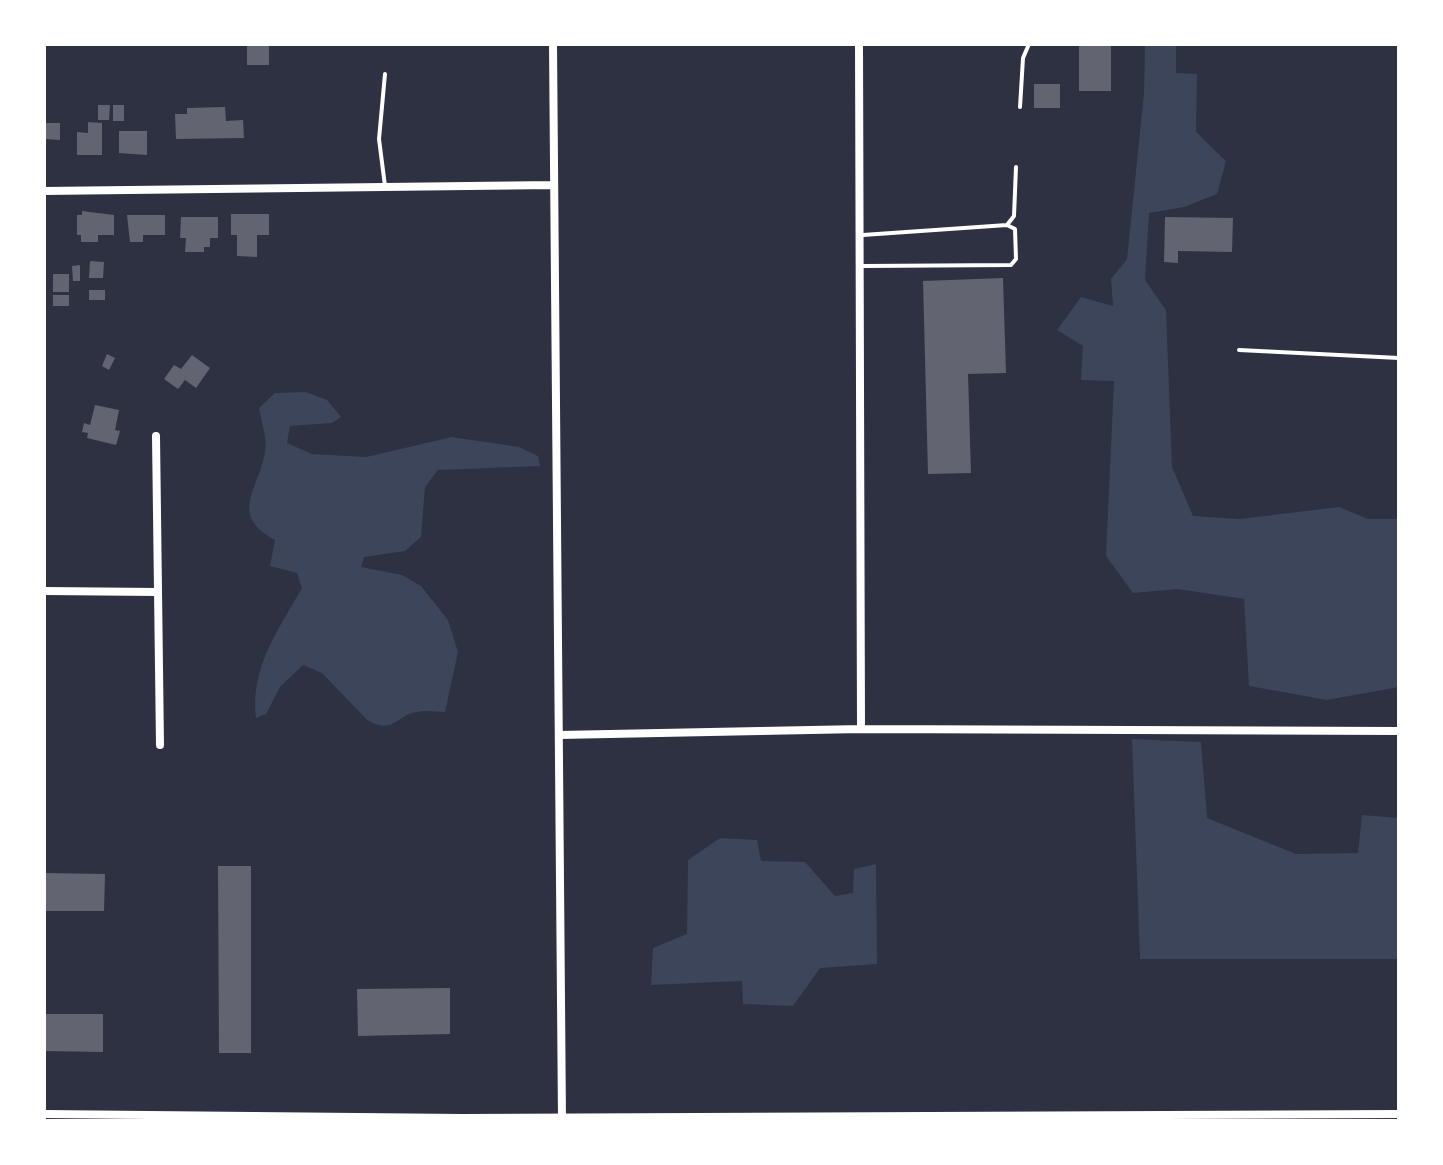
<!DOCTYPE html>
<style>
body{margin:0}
#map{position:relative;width:1443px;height:1165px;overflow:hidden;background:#2d3142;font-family:"Fira Sans",sans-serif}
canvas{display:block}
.frame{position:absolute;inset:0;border:46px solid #fff;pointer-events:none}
</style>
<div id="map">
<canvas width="1443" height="1165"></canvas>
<div class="frame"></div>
</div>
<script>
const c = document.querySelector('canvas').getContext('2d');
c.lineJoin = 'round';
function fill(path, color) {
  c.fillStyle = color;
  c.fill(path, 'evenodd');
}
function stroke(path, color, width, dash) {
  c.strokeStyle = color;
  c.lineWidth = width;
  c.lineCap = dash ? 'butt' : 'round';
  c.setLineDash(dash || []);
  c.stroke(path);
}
const green = new Path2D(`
 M1145,44H1176V73L1197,74L1196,132L1226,161L1217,194L1184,207L1149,213L1145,280L1166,310L1172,467L1193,516L1240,519L1339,507L1368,519H1399V687L1327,700L1249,686L1244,599L1178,589L1133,593L1106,556L1114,381L1081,380L1083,346L1057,330L1081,297L1113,306L1111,279L1127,259L1144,93Z
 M306,392L327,400L341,417L332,423L290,426L287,443L312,454L366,457L452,437L519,447L538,456L540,466L438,470L425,487L421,537L405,551L364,557L361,567L402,575L421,586L448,620L458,652L445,712C436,712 426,710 417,712C396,715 395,735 367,720L322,673L303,665L280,687L266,714L256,718C250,668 278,630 302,588L297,573L270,566L275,540C228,515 259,489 265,452C268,440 261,421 259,408L275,393Z
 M1132,739L1201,742L1207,818L1296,854L1358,853L1362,815L1399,818V959H1140Z
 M720,838L757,840L761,861L805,862L835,896L853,893L854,869L876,864L877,964L820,968L793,1006L743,1004L742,981L651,985L653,948L687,934L688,860Z`);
const building = new Path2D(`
 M247,44H269V65H247Z
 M1079,44H1111V91H1079Z
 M1034,84H1060V108H1034Z
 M98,105H110L109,120H98Z
 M113,105H124V121H113Z
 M225,107L226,121L243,120L244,138L176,139L175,114H187V108Z
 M88,122L102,123V155H77V132L88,133Z
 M45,123H60V140L45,139Z
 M119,131H147V155L119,153Z
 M82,211L114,215V235H98V242H81V235H77V215H82Z
 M231,214H269V235H257V257L237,256V235H231Z
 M127,215H165V235H143V242H130Z
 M181,217H218V238H210V247H204V252H185L186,238H180Z
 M1165,217L1233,218L1232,252L1178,251V263L1164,262Z
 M90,261L104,262L103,278H89Z
 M80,265V281H73L72,266Z
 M53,274H69V292H53Z
 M1003,278L1006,373L968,374L971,473L928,474L923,281Z
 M89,290H105V300H89Z
 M53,295H69V306H53Z
 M107,354L115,358L109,370L102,366Z
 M192,355L210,368L196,388L185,380L178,389L164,379L174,365L181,369Z
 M95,405L119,410L115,430L120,431L116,445L87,438L88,433L82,432L84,423L90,425Z
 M218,866H251V1053H219Z
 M44,873L105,874L104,911H44Z
 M450,988V1034L358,1036L357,989Z
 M44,1014H103V1052L44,1051Z`);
const service = new Path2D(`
 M385,74L379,139L385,186
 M1020,107L1023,58L1029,44
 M1007,225L1014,216L1016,167
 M863,266L1011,265L1016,259L1015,229L1007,225L863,235
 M1239,350L1399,358`);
const minor = new Path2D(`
 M553,44L562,1120
 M859,44L861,729
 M44,191L554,185
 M156,436L160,745
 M44,591L158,592
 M559,735L861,729L1399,731
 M44,1114L462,1118L1399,1114`);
fill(green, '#3c4559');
fill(building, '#626471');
stroke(service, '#fff', 4);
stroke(minor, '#fff', 8);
</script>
